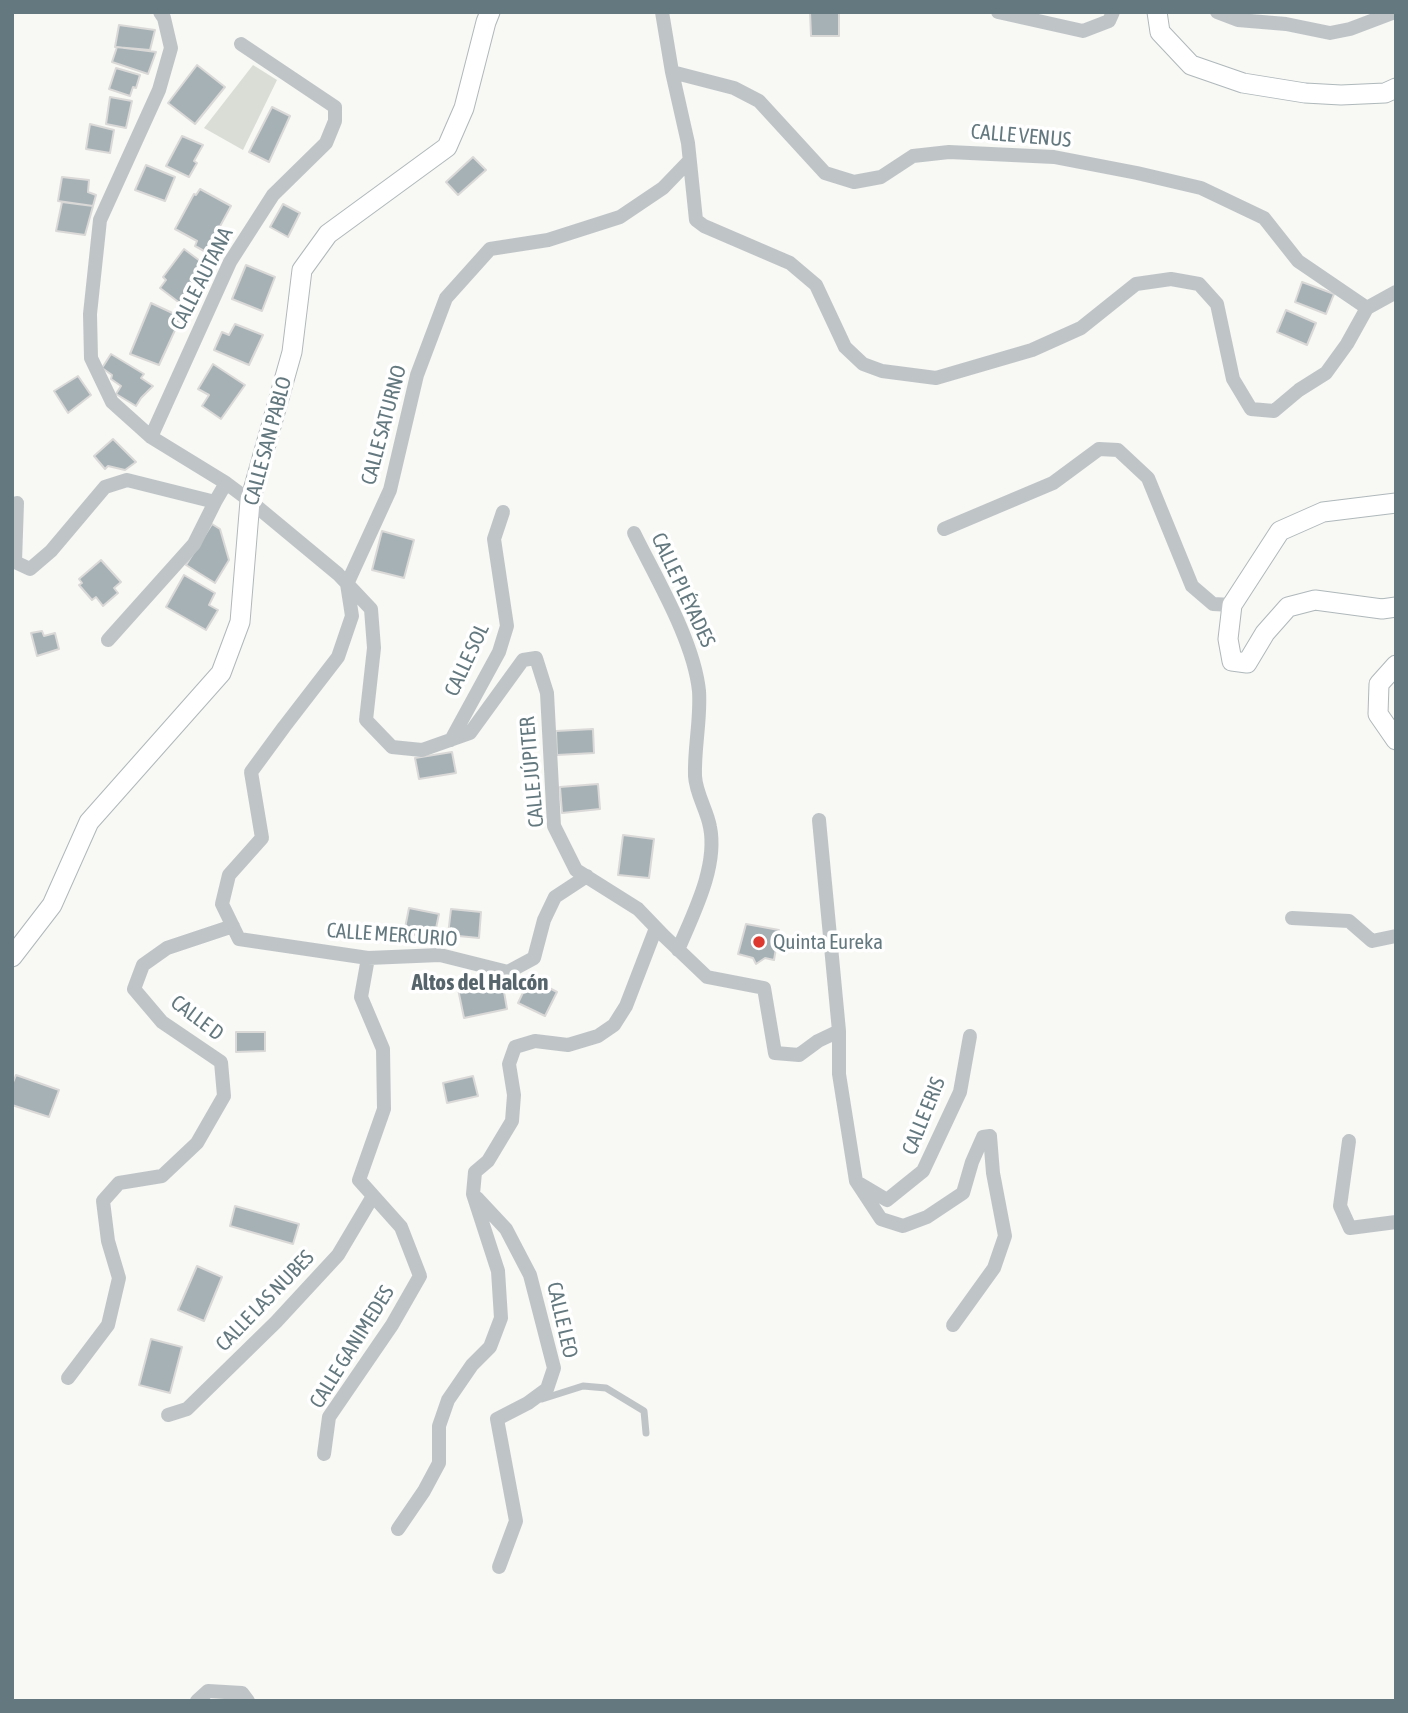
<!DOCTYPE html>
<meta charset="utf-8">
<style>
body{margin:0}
#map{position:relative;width:1408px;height:1713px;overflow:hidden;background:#f8f8f5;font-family:"Asap Condensed",sans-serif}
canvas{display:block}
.frame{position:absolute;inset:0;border:14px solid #64797f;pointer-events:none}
</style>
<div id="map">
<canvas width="1408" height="1713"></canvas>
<div class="frame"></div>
</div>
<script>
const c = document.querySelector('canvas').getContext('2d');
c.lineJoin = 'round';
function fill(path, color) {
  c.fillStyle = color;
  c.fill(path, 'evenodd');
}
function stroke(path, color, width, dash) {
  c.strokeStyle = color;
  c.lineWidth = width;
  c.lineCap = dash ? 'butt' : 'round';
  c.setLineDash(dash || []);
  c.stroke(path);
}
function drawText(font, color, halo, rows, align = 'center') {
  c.font = font + ' "Asap Condensed",sans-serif';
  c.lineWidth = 7;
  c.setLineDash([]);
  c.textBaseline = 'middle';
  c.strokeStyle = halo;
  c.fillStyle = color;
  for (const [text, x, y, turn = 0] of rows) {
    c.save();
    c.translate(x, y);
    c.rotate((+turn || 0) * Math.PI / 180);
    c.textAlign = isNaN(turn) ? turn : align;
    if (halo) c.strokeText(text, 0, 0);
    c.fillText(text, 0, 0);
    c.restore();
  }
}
const green = new Path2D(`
 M253,65L277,80L243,150L204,128Z`);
const building = new Path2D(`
 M810,12H839V36H811Z
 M119,25L155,30L150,50L115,47Z
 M117,47L156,52L148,74L112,62Z
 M197,65L225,87L195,124L168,103Z
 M116,68L140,75L136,88L133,87L130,96L109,89Z
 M110,97L132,101L126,128L106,124Z
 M272,107L290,116L269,162L249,152Z
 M90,124L114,130L110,153L86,149Z
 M182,136L203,145L194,161L197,163L189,177L166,166Z
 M473,157L486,170L458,195L446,182Z
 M146,165L175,177L165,201L135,190Z
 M62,177L89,180L88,192L96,195L93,206L58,201Z
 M200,189L231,206L206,252L195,246L197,241L175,229L194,194L196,195Z
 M62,202L93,206L85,235L56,231Z
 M283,204L300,213L288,237L270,227Z
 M184,249L208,267L181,304L160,288L166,280L163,277Z
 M246,265L275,277L262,311L232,299Z
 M1302,282L1334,294L1326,314L1295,302Z
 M151,303L181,317L159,365L130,354Z
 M1286,310L1316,323L1307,345L1277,332Z
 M235,324L263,335L249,365L214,350L222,332L229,335Z
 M111,354L144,374L141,378L153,386L141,398L136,406L116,394L121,386L111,379L112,375L102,368Z
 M213,364L245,385L221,419L202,406L209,395L198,389Z
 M78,376L91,395L68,413L54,391Z
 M113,439L136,462L125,470L108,466L105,469L94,456Z
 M212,524L220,529L229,560L215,583L186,565Z
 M382,531L414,540L404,578L372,570Z
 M101,560L121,582L114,588L118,593L103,606L96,597L92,600L79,585L82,583L79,579Z
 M184,575L215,593L209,605L218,610L206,630L166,607Z
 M42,631L44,636L55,633L59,649L37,656L31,633Z
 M593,729L594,753L557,755L556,731Z
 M452,752L456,773L419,779L415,758Z
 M598,784L600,809L562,813L560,787Z
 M623,835L654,839L649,878L618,875Z
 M409,908L439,914L434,938L404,933Z
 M451,909L481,912L479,938L448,935Z
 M746,924L779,930L774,960L765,958L756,964L753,958L738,954Z
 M530,978L557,992L545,1016L518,1003Z
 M502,980L507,1009L464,1018L458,989Z
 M236,1032H265V1051L236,1052Z
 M16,1075L59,1090L49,1117L12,1105V1085Z
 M473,1076L478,1096L447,1103L443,1083Z
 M235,1206L299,1224L293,1244L230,1226Z
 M197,1266L222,1277L204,1321L178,1310Z
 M151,1339L182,1347L170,1393L139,1385Z`);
const lane = new Path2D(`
 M542,1399L583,1386L606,1388L644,1411L646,1433`);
const street = new Path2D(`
 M160,12L164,18L171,48L159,90L100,220L90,314L91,358L112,402L151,437L226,483L250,501L338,574L371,609L374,648L366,720L392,747L422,750L470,733L523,660L536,658L547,693L554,826L576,870L638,909L664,936L707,977L764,988L775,1053L799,1055L818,1041L839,1031V1074L856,1181L881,1219L903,1226L927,1217L963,1193L972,1162L983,1137L990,1136L993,1173L1005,1236L994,1268L953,1325
 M662,12L672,72L688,143L696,220L704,226L790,263L816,285L845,347L863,364L882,371L936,378L1032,350L1081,328L1136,284L1171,279L1199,284L1217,304L1233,379L1251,409L1274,411L1299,390L1326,373L1347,344L1367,308L1396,292
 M998,12L1083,31L1109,21L1113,12
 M1217,12L1238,20L1286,24L1330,33L1350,29L1395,12
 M672,72L734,88L759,101L825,173L854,182L881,177L913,156L949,152L1054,157L1137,173L1201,188L1264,218L1298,261L1367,308
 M151,437L230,262L273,195L326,143L335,121V107L241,44
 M17,503L15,562L30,569L51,551L105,487L127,480L215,502
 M944,529L1053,483L1099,449L1118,450L1148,478L1192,586L1213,604L1232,605
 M634,533C656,578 694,641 699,691C701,719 694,748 695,776C696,794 707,810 710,827C718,867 693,914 678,950
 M108,640L194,544L215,502L226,483
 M451,740L499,652L507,626L494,539L503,512
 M819,820L839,1031
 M587,876L555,897L544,920L534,958L508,972L440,955L368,958L239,939L222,904L229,875L262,838L251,772L284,727L338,657L352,616L347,584L390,490L417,375L446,298L490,249L548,240L620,217L663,188L689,161
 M1292,918L1349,921L1372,941L1396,936
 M1349,1141L1340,1206L1350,1228L1396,1222
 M860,1184L887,1200L923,1171L960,1092L970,1036
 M477,1198L506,1229L530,1275L554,1368L547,1389L528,1403L497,1419L516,1521L499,1567
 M68,1378L108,1325L119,1278L108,1241L103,1201L119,1183L162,1176L197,1143L224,1096L221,1062L162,1022L134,989L143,965L167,948L233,926
 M168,1415L187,1409L276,1322L338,1255L373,1196
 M324,1454L329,1417L392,1325L420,1276L401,1227L359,1180L384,1109L383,1049L361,997L368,958
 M398,1529L424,1491L439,1463V1426L448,1400L472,1365L490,1347L501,1318L498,1271L473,1194L475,1172L488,1161L512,1121L514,1095L509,1064L515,1047L535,1041L568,1045L598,1036L614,1025L626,1006L656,928
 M197,1701L208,1691L242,1693L248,1701`);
const secondary = new Path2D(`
 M1157,12L1160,32L1191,65L1243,83L1305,93L1341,95L1385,93L1396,88
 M1396,503L1323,512L1280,531L1232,605L1228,639L1232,661L1247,663L1265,633L1288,607L1315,600L1382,609L1396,607
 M1396,665L1379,684L1378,714L1396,740
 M12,957L52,905L89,822L221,673L240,622L250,501L292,352L302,270L328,234L447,147L464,108L486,22L490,12`);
const markers = [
 [759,942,7,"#dd3930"]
];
const streetNames = [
 ["CALLE VENUS",1021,136,5],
 ["CALLE AUTANA",202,279,-63],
 ["CALLE SATURNO",384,425,-75],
 ["CALLE SAN PABLO",268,441,-75],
 ["CALLE PLÉYADES",683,590,65],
 ["CALLE SOL",467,660,-65],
 ["CALLE JÚPITER",532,772,-95],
 ["CALLE MERCURIO",392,935,4],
 ["CALLE D",197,1018,37],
 ["CALLE ERIS",924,1116,-68],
 ["CALLE LAS NUBES",265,1301,-46],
 ["CALLE LEO",562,1320,77],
 ["CALLE GANIMEDES",352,1347,-58]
];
const poiNames = [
 ["Quinta Eureka",773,942]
];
const neighbourhoodNames = [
 ["Altos del Halcón",480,983]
];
fill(green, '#d9ddd5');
fill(building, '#a6b1b5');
stroke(building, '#dad9d8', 2);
stroke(secondary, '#afb8ba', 21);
stroke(lane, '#bfc5c7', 7);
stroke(street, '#bfc5c7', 14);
stroke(secondary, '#fff', 19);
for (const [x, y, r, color] of markers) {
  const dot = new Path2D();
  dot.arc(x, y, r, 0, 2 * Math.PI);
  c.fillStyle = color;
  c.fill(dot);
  stroke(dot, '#fff', 2.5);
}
drawText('21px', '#64797f', '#fff', streetNames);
drawText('21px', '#64797f', '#fff', poiNames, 'left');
drawText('bold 23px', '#56656b', '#fff', neighbourhoodNames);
</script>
